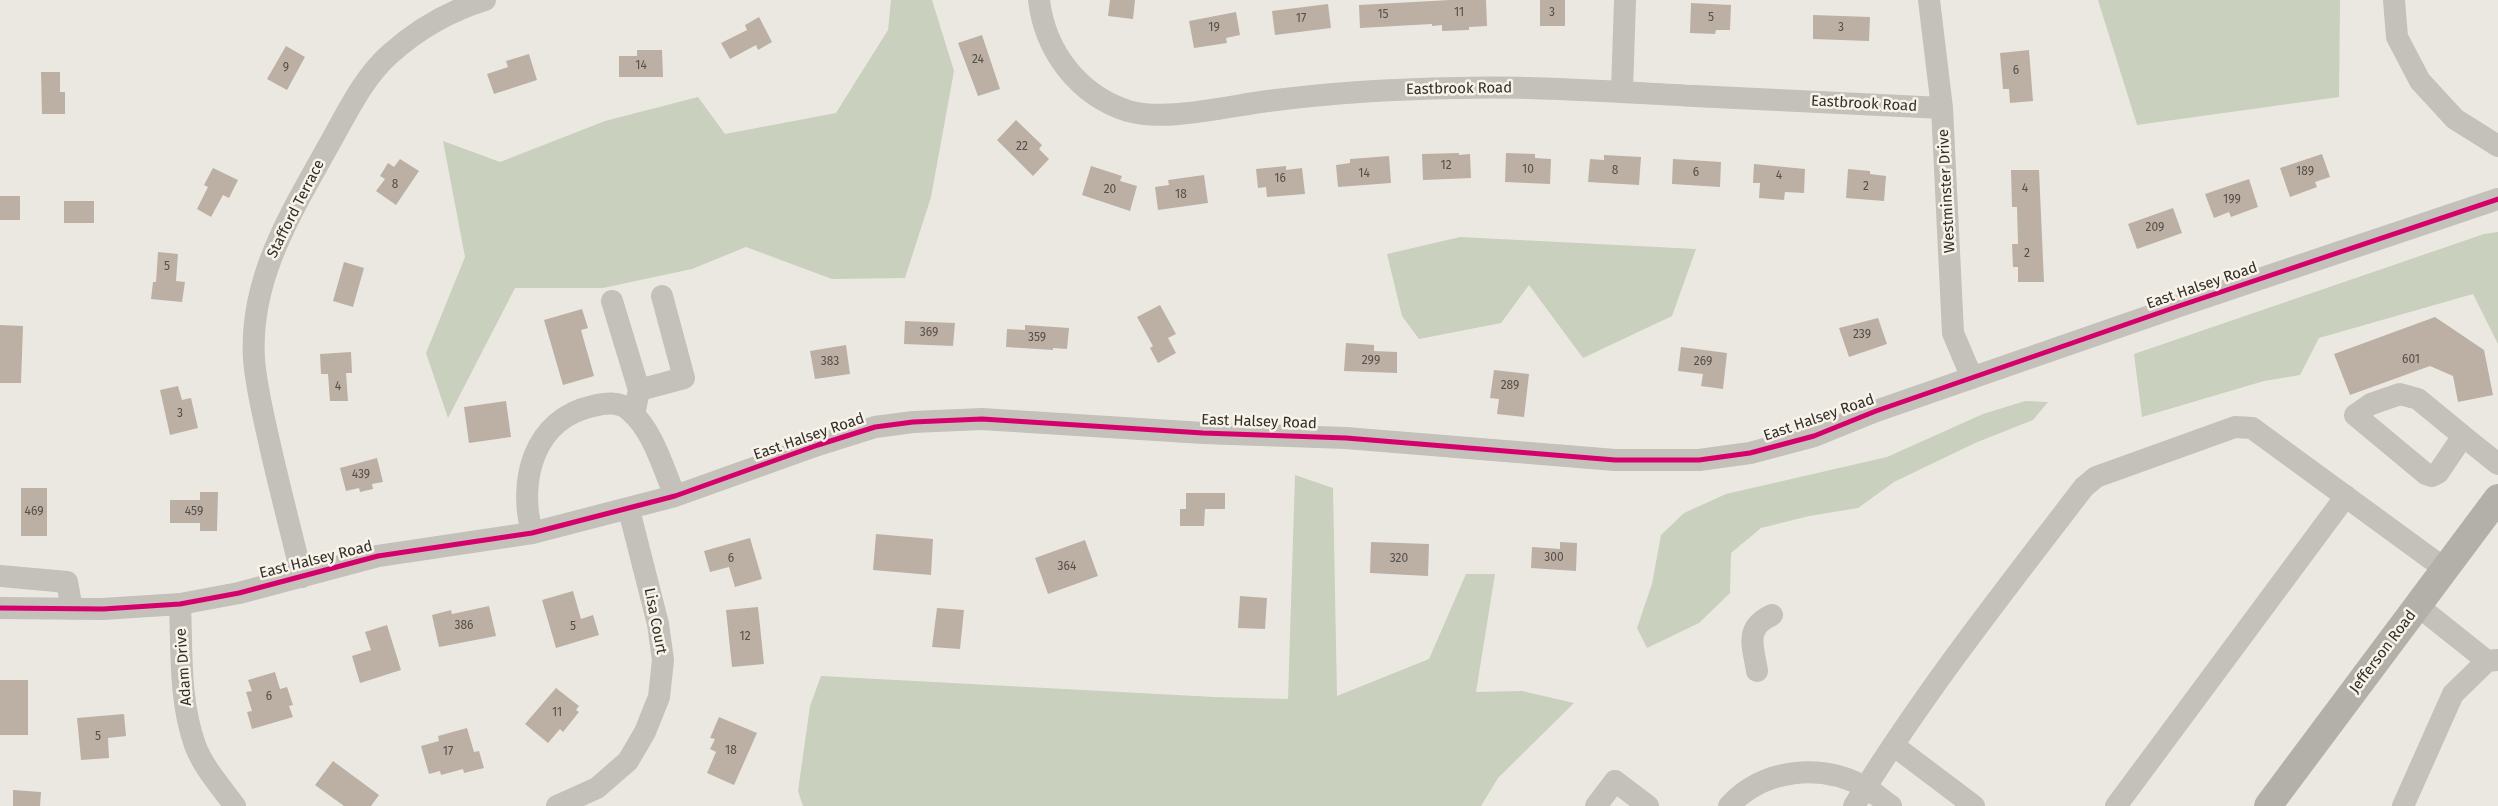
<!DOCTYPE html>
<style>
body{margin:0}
canvas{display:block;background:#ebe8e1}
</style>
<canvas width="2498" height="806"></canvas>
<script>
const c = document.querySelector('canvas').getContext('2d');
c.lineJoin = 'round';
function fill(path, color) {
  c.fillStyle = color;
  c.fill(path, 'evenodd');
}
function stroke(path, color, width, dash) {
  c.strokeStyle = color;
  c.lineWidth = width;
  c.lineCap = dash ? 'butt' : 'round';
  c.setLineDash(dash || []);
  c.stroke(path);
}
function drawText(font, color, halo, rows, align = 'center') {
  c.font = font + ' "Fira Sans",sans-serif';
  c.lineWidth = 5;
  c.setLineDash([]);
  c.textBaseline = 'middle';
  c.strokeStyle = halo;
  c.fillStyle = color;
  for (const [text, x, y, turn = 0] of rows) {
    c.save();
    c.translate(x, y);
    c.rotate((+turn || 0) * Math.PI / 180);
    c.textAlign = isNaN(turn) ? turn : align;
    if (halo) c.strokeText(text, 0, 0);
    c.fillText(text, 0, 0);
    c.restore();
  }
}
const green = new Path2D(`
 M891,0H932L954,71L931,197L905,278L832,279L746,247L692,269L603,288H515L448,418L426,353L465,257L443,141L500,162L605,121L698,97L725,134L836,113L888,30Z
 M2098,0H2340L2339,97L2137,125Z
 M2498,232V344L2473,294L2319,338L2300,375L2264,381L2142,417L2134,354L2484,234Z
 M1460,237L1696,249L1672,316L1583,358L1529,285L1501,323L1419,339L1402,316L1387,254Z
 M2025,401L2048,402L2033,420L1975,443L1894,482L1858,508L1809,516L1761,528L1731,553L1730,593L1699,623L1647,648L1637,628L1652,584L1661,535L1684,513L1726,494L1887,457L1983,414Z
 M1295,475L1333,488L1337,696L1429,659L1466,574H1495L1476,692L1522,691L1574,703L1498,778L1481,806H803L798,791L810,706L821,676L1214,697L1288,699Z`);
const building = new Path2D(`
 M1110,0H1135L1133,19L1108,16Z
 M1450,0H1486L1487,26L1469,27V30L1442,31V25L1432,26V24L1360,28L1359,5Z
 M1540,0H1565V26H1540Z
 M1691,3L1731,5L1730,30H1716L1715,34L1690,33Z
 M1328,4L1331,28L1275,35L1272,11Z
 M1236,12L1240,35L1226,38L1227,43L1194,48L1189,21Z
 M1813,15L1870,17L1869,41L1813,39Z
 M759,17L772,42L758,50L756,45L730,59L721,43L747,30L745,25Z
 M982,35L1000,89L978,96L958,43Z
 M286,46L305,57L287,90L267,79Z
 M637,50H662L663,77H619V56H637Z
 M2029,50L2033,101L2010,103L2009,89H2003L2000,53Z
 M529,54L537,80L494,94L487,74L508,67L506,61Z
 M41,72H60V92H65V114H42Z
 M1016,120L1042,145L1039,149L1049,159L1033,176L997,140Z
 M1459,153V155L1470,154L1471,178L1423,180L1422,154Z
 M1506,153L1535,154V158L1551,159L1550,184L1505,182Z
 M2322,154L2330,177L2315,182L2317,187L2290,197L2280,168Z
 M1604,155L1641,157L1639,185L1588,182L1590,159L1604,160Z
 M1389,156L1391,183L1338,187L1336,165L1350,163V159Z
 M400,159L419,171L396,205L376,191L385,179L380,176L388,163L394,167Z
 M1673,159L1721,162L1720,187L1672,184Z
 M1754,164L1805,169L1804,193L1785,192L1784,200L1759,198L1760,183H1753Z
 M1091,166L1122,176L1120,181L1137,186L1130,211L1082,195Z
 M1286,166V170L1302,168L1305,194L1267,197L1266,187L1258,188L1256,169Z
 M213,168L238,180L229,198L223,195L211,217L197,209L208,187L204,185Z
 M1848,169L1870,171V174L1886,176L1884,201L1846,198Z
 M2011,170H2039L2044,282H2018V267H2013L2012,244H2018L2017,207H2012Z
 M1204,175L1208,203L1158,210L1155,187L1169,185L1168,180Z
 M2249,179L2258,207L2231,217L2229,212L2214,218L2205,194Z
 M0,196H20V220H0Z
 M64,201H94V223H64Z
 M2173,208L2182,233L2137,249L2128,224Z
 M158,252L178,254L176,281L185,282L182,302L151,299L153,282H156Z
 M344,262L364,268L353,307L333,301Z
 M1160,305L1176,334L1168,338L1176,353L1158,363L1150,348L1153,346L1137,317Z
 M582,309L588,328L581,330L594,376L563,385L544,320Z
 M2435,317L2484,350L2493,395L2458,402L2453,376L2430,366L2350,395L2334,354Z
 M1878,318L1887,344L1849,357L1839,328Z
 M905,321L955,323L953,346L904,344Z
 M0,325L23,326L21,383H0Z
 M1025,325L1069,328L1067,349L1053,348V350L1006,347L1007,329L1025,330Z
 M1346,343L1374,345V351L1397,352V373L1344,371Z
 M846,345L850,374L815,379L810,351Z
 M1681,347L1727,353L1723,389L1701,386L1703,374L1678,371Z
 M351,352L352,373H346L348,401H330L328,374H321L320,354Z
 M1494,370L1529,374L1524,417L1497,414L1499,399L1490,398Z
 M178,386L182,400L191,398L198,428L170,435L160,390Z
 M506,401L511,437L469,443L464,407Z
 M377,458L383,482L372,484L373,489L360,492L359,488L346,491L340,468Z
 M21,488H47V536H21Z
 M200,492H218L217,531H200V523H170V500H200Z
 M1186,493H1225V509H1205L1204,526H1180V509H1186Z
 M876,534L933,539L931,575L873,570Z
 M750,538L762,579L735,587L729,567L710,572L704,551Z
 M1085,540L1098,576L1048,594L1035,558Z
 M1371,542L1429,544L1428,576L1370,573Z
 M1560,542L1577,543L1576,571L1531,568L1532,547L1560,549Z
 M573,591L581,619L593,615L599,635L556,648L542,600Z
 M1240,596L1267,598L1265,629L1238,628Z
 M489,606L496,636L439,647L432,615L451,610L452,614Z
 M758,607L764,664L732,667L726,610Z
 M937,608L964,610L960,649L932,647Z
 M387,625L401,670L360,683L352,656L371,650L365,632Z
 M275,672L280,689L287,687L293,705L289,706L293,717L252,729L247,712L252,711L246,692L252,691L248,680Z
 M0,680H28V735H0Z
 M556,688L579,706L576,710L579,712L563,732L560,729L548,743L525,724Z
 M124,714L126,736L108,738L109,758L81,760L77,718Z
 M719,717L757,733L734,785L707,773L716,752L710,749L715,739L710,738Z
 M467,728L474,752L479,751L484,768L464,773L463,769L441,775L440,771L429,774L421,746L439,741L438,736Z
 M333,761L379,795L371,806H344L315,785Z
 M13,790L41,792L40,806H13Z`);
const minor = new Path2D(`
 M1039,0C1045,51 1078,95 1128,111C1166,122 1228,106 1268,101C1330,93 1394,89 1457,88C1536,86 1615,92 1695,96C1777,100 1860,104 1942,108
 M1929,0L1942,108L1953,333L1972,378
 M2394,0L2397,37L2420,81L2455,119L2498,146
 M1622,91L1625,0
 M612,301L639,390
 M2400,394L2418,399L2463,436L2438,473L2432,476L2426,474L2355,415L2371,404Z
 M634,415L639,390L684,378L662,296
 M2463,436L2498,464
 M532,533C518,481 533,419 593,406C605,403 619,401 629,410C653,430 663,468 675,496
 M0,576L67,582L72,609
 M302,577C291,531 279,486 269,441C263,414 256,386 254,359C249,277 293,210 331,141C348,111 364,77 390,54C418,29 449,11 485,0
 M180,604C182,651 179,700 195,745C203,767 221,787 235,806
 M2418,606L2487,661
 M0,608L103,609L180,604L239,593L378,556L532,533L675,496L818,445L875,427L913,422L982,419L1203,433L1346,438L1615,460H1699L1750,453L1814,436L1876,411L2179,306L2498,199
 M1757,671C1753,645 1744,628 1772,615
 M1893,745L1974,806
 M557,806L597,788L628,761L645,732L659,697L663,660L658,624L629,510
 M1596,806L1615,781L1648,806
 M1729,806C1764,768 1821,763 1865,787C1874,792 1882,800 1891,806
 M1854,806C1923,694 2004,591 2084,487L2096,477L2235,427L2252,428L2445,569
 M2116,806L2346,496
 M2403,806L2453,694L2487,661L2498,660`);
const major = new Path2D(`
 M2268,806L2498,498`);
const cycleway = new Path2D(`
 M0,608L103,609L180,604L239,593L378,556L532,533L675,496L818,445L875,427L913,422L982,419L1203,433L1346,438L1615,460H1699L1750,453L1814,436L1876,411L2179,306L2498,199`);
const numberNames = [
 ["11",1459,13],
 ["3",1552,13],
 ["15",1383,15],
 ["5",1711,18],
 ["17",1301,19],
 ["19",1214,28],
 ["3",1841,28],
 ["24",978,60],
 ["14",641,66],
 ["9",286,68],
 ["6",2016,71],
 ["22",1022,147],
 ["12",1446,166],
 ["10",1528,170],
 ["8",1615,171],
 ["189",2305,172],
 ["6",1696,173],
 ["14",1364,174],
 ["4",1779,176],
 ["16",1280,179],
 ["8",395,185],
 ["2",1866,187],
 ["4",2025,189],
 ["20",1110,190],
 ["18",1181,195],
 ["199",2232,200],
 ["209",2155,228],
 ["2",2027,254],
 ["5",167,267],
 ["369",929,333],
 ["239",1862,335],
 ["359",1037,338],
 ["601",2411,360],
 ["299",1371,361],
 ["383",830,362],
 ["269",1703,362],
 ["289",1510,386],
 ["4",338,387],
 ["3",180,414],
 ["439",361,475],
 ["469",34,512],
 ["459",194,512],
 ["300",1554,558],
 ["6",731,559],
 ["320",1399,559],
 ["364",1067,567],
 ["386",464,626],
 ["5",573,627],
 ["12",745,637],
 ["6",269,697],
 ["11",557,713],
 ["5",98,737],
 ["18",731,751],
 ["17",448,752]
];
const streetNames = [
 ["Eastbrook Road",1459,89,-1],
 ["Eastbrook Road",1864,104,3],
 ["Westminster Drive",1947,191,-93],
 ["Stafford Terrace",296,209,-63],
 ["East Halsey Road",2202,286,-19],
 ["East Halsey Road",1819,418,-19],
 ["East Halsey Road",1259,422,2],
 ["East Halsey Road",809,437,-19],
 ["East Halsey Road",316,560,-14],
 ["Lisa Court",655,621,79],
 ["Jefferson Road",2383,652,-53],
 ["Adam Drive",184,667,-94]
];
fill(green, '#c9d0bd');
fill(building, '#bcb0a5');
stroke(minor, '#c4c0ba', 22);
stroke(major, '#b3afa9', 28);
stroke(cycleway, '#d6006c', 5);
drawText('12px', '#564e48', null, numberNames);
drawText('15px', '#342e29', '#f7f3e9', streetNames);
</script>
